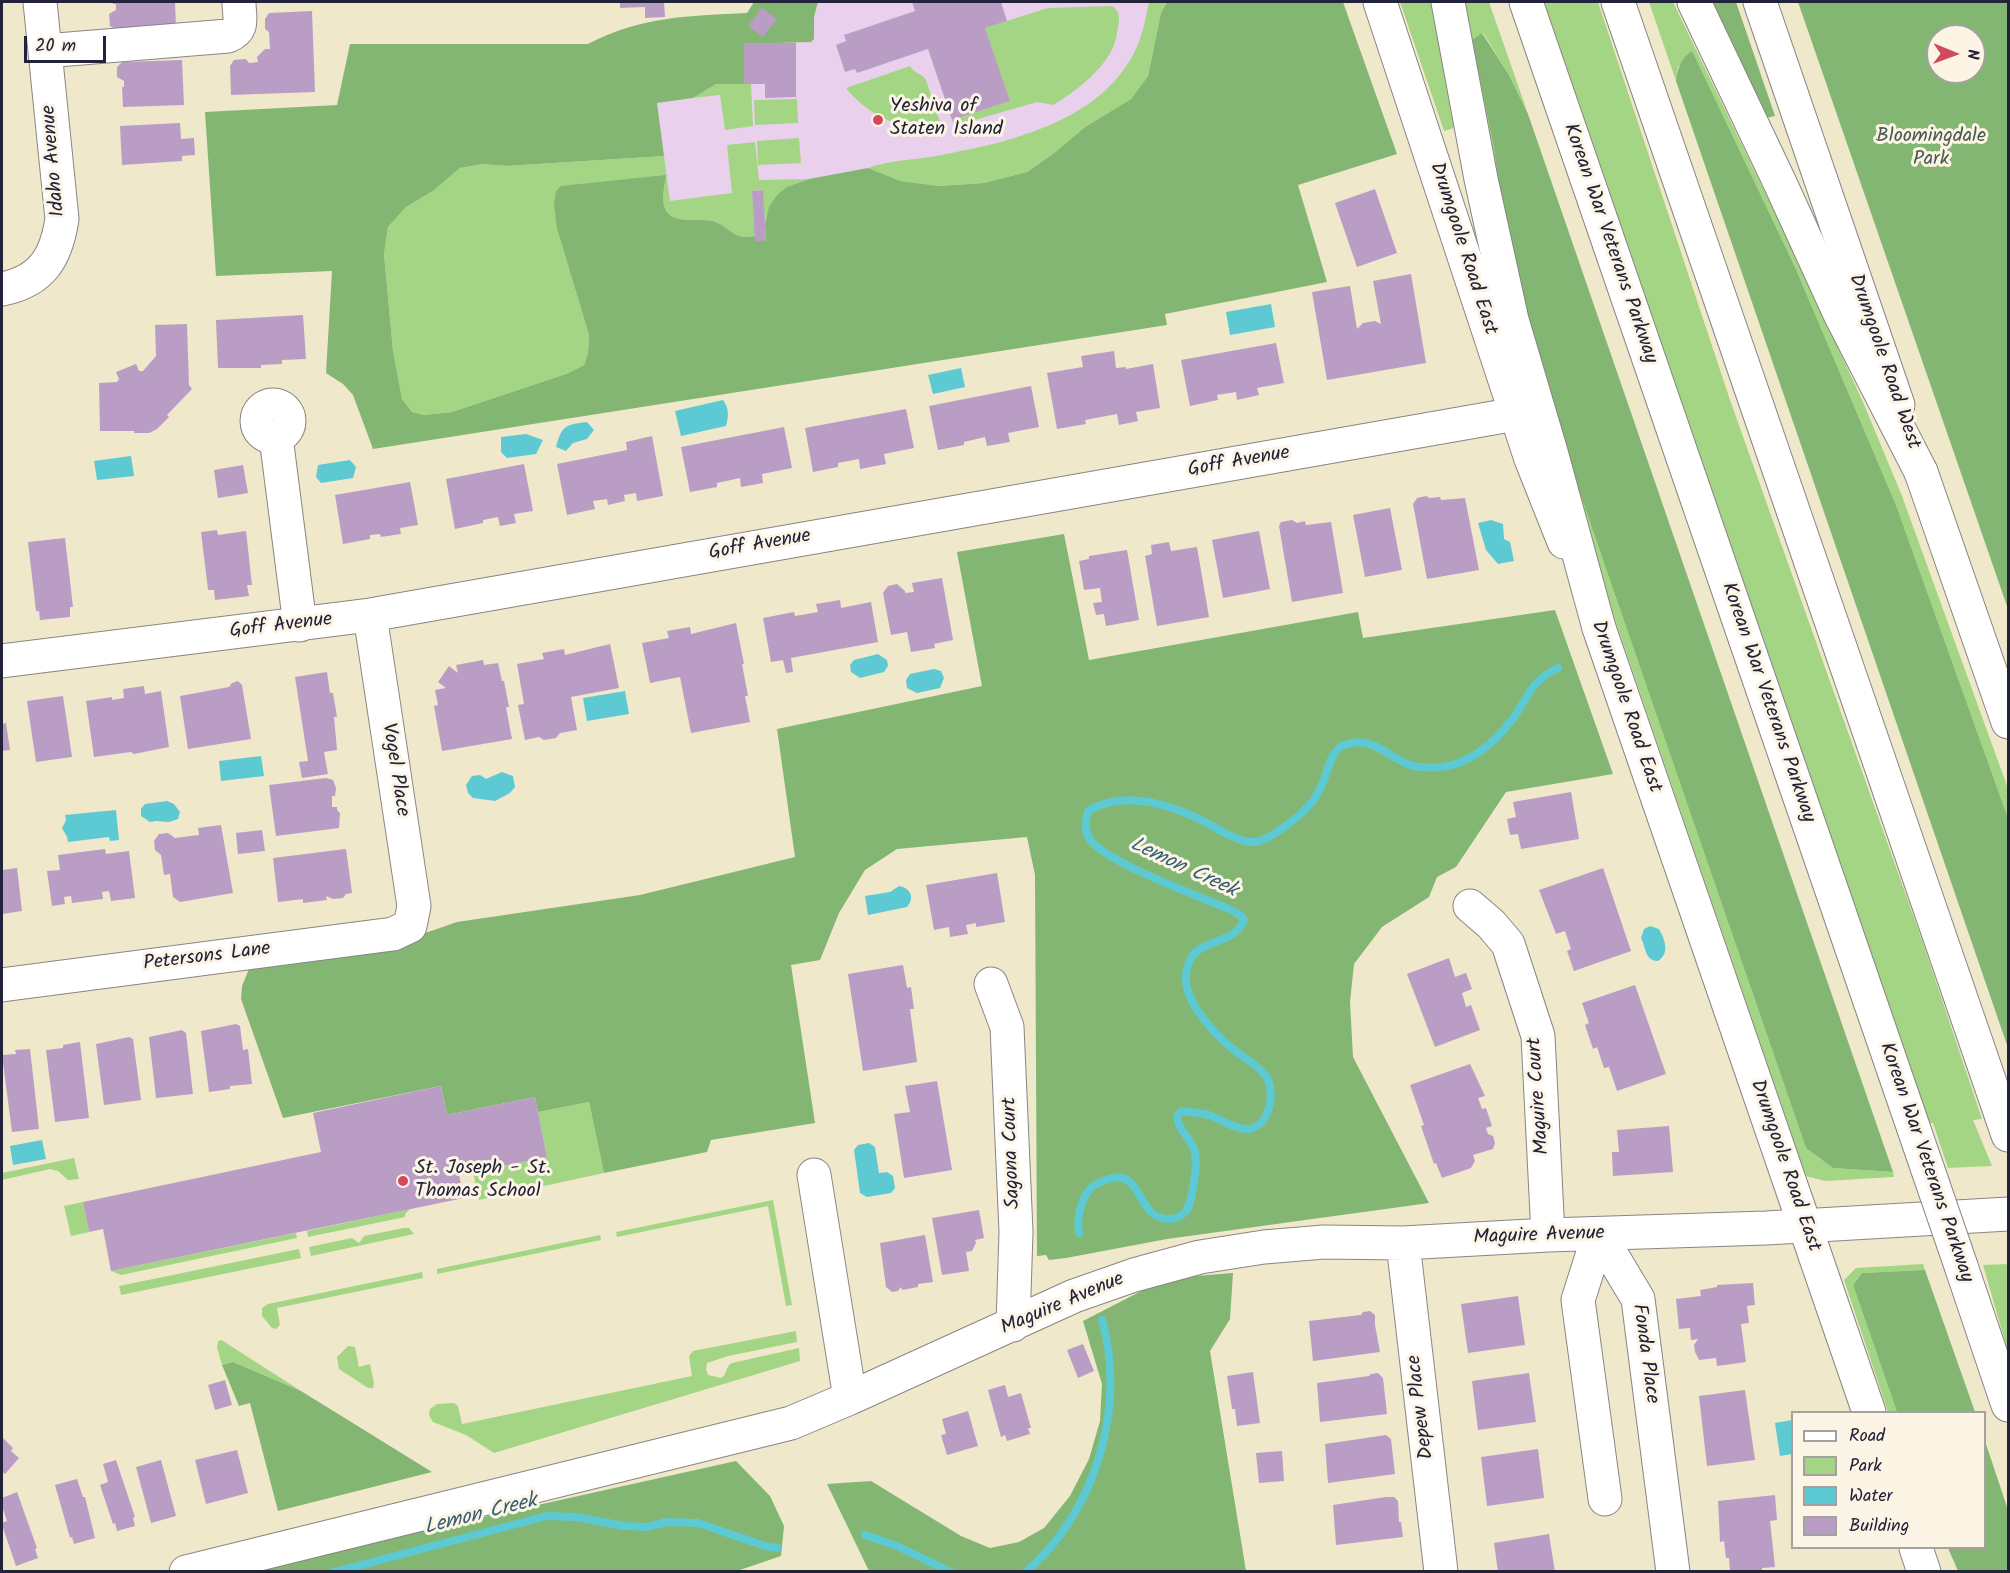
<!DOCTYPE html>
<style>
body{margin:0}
#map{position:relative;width:2010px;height:1573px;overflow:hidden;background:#f0e8cb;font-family:Kalam,sans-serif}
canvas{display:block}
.frame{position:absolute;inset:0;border:3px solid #22223b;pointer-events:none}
.legend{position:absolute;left:1791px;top:1411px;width:195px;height:138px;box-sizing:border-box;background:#fcf5e5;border:2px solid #a5a1a1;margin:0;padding:8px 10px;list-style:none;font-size:18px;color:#22223b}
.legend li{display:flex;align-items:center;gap:12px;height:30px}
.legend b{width:30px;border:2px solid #a5a1a1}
.north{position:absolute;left:1926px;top:24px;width:60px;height:60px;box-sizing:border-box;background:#fcf5e5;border:2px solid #a5a1a1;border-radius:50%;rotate:91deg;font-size:16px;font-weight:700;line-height:24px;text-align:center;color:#22223b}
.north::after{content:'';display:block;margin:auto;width:21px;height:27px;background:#d1495b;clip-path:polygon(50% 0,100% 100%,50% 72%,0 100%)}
.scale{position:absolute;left:24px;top:36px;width:82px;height:27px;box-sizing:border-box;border:3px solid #22223b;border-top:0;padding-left:8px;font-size:18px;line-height:21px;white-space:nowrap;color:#22223b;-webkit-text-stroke:4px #fcf5e5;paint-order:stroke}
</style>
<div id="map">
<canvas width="2010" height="1573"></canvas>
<div class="frame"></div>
<ul class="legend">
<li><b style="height:8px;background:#fff"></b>Road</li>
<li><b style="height:16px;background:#a4d584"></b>Park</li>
<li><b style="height:16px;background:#5dcad3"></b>Water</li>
<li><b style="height:16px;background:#ba9dc5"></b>Building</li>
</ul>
<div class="north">N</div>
<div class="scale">20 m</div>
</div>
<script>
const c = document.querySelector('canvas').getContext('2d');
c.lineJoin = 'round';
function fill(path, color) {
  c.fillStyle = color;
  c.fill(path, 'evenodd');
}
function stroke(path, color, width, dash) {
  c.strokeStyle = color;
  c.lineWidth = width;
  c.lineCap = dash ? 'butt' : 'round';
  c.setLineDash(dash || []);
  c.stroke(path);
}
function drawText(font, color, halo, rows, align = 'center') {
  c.font = font + ' Kalam,sans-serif';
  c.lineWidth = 6;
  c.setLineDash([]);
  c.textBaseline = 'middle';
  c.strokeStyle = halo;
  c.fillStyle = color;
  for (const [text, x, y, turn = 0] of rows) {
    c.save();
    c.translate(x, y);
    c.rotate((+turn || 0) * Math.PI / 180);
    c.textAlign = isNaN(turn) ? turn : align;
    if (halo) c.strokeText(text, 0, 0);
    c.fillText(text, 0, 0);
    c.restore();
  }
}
const built = new Path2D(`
 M818,2H1167L1161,13L1156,41L1053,154L868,168L766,241H755L667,213L666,175L657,103L693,98L744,43L811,42L814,39V17Z`);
const green = new Path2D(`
 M1149,2H1167L1161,13L1148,76L1131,99L1085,127L1053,154L1027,172L984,183L939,186L901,181L868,168C891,160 913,160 936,156C1011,142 1107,121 1139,42C1144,29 1146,15 1149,2Z
 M1400,2H1431L1454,128L1444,131Z
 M1460,2H1489L1528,114L1509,75L1483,33L1472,40L1494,149L1502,206L1565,450L1806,1148L1833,1168L1893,1172L1894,1177L1825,1181L1806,1176L1555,445L1521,329Z
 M1540,2H1598L1730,400L1923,943L1982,1119L1973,1120L1992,1166L1948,1168L1933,1123H1923Z
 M1649,2H1673L1800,265L1863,402L1902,496L2006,783L2008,790V818L1896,505L1795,267L1692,52L1678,67L1676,81Z
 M1112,6C1120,11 1120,18 1118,27C1117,33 1116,40 1114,45C1104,70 1075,92 1053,105L1037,102L954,126L952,120L1009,101L985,28L1048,8Z
 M910,66C914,74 922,73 926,80L942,128C907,134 868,116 846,88Z
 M716,84H751L753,126L725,130L720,95L693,98Z
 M797,99L798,123L755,125L754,100Z
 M799,138L801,163L758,165L757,141Z
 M755,142L759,180L809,179C782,188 771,195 765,224L762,190L752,191L755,236C732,241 729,225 712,221C699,218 676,224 667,212C660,202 665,187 666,175L557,229L589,335L588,353L584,365L566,374L452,412L424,415L412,412L402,399L393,351L384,254L388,227L406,207L433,191L460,168L484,164L508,166L664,156L670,201L732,193L727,145Z
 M589,1102L604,1173L479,1200L473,1172L547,1157L538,1112Z
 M74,1158L79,1179L68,1180L58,1171L50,1169L2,1180V1173Z
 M773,1200L792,1305L786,1306L768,1206L617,1237L616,1232Z
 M83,1202L89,1232L71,1236L64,1206Z
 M410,1209L405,1214V1217L308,1237L307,1231Z
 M404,1228H409L414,1234L311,1256L309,1247L352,1238L359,1243L364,1236Z
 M296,1233L297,1238L121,1275L111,1271Z
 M600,1235L601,1240L437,1274V1269Z
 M299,1249L301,1258L121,1295L119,1286Z
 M1923,1264L1925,1270L1862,1273L1853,1285L1897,1412H1888L1844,1280L1856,1268Z
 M2008,1264V1352L1983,1265Z
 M422,1272L423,1278L277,1308L280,1325L276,1329L272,1328L262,1316V1308L268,1304Z
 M796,1331L797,1342L728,1356L707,1363L706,1369L708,1375L721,1378C728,1374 725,1366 732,1363L799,1348L800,1361L494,1453L466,1435L433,1422L429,1415L430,1409L437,1404L454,1403L458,1406L462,1424L692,1376L689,1356L693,1351Z
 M221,1340L223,1341L301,1391L233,1362L222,1365L217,1347L218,1341Z
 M348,1346L355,1347L359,1367L370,1364L374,1383L373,1388H368L339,1369L337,1357Z`);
const forest = new Path2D(`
 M754,2H818L814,17V39L811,42L744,44V84H716L693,98L657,103L664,156L507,166L483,164L460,168L433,191L406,207L388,227L384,254L393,351L402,399L412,412L424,415L452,412L566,374L584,365L588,353L589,335L557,229L554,205L556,191L561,186L666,175C665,186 660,202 667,212C676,224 699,218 712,221C729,225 732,241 755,236L756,241L766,240L765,224L769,207L777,195L787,187L809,179L868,168L901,181L939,186L984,183L1027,172L1053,154L1085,127L1131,99L1148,76L1161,13L1167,2H1343L1397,154L1298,185L1327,282L1165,314L1167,325L373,449L353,395L343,384L326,373L332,271L216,276L205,112L337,105L350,44H588C642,16 688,16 747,13Z
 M1703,2H1736L1775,116L1761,119Z
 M1798,2H2008V609ZM1938,36H1974V72H1938Z
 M1482,33L1509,75L1528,114L1893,1172L1833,1168L1806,1148L1565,450L1526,312L1502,206L1494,149L1472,40Z
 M1692,51L1795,267L1896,505L2008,818V1048L1676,81C1678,68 1680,59 1692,51Z
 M1064,534L1089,660L1358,612L1363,638L1555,610L1613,774L1506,792L1456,867L1437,877L1429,897L1382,927L1354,964L1350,1002L1353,1057L1429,1203L1167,1239L1066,1258L1049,1260L1046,1255L1037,1256L1035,875L1027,837L897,849L865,870L839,913L820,960L791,965L815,1123L711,1140L707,1152L604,1173L589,1102L538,1112L535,1097L447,1115L441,1086L283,1118L241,999L242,986L251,964L402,941L457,922L640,895L795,857L777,729L982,686L957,552Z
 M1925,1270L1975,1412H1897L1853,1285L1862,1273Z
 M1233,1273L1230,1319L1210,1351L1246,1571H869L827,1484L871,1481L961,1536L990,1548L1019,1542L1044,1528L1070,1496L1089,1459L1100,1421L1102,1384L1083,1321L1149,1287L1195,1276Z
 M233,1362L301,1391L432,1472L278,1511L250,1403L239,1406L222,1365Z
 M1985,1441L2008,1510V1571H1958L1948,1548H1984Z
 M736,1461L770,1496L784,1526L781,1556L737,1571L251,1572L335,1550Z`);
const water = new Path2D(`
 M1271,304L1275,327L1230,335L1226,312Z
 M961,368L965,387L933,394L928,375Z
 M723,400C729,408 729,416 726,426L681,436L675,411Z
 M587,422L594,430L587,439L573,443L566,451L556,447C562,425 565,425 587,422Z
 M526,434L543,440L536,454L507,458L501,452V437Z
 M131,456L134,476L97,480L94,461Z
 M350,460L356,467L353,478L321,483L316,477L318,465Z
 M1491,520L1503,524L1504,539L1510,542L1514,561L1498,564L1486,550L1478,523Z
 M878,654L887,660L888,666L884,672L860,678L851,672L850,665L854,660Z
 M934,669L941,671L944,678L940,688L917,693L907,688L906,680L910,674Z
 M625,691L629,714L587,721L583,698Z
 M261,756L264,776L221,781L219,761Z
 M502,772L513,776L515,787L510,793L495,801L473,798L468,793L466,785L472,776L480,775L486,779Z
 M167,801L174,804L180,812L178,819L169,822L156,821L150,822L141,816V809L145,804Z
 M116,810L119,840L110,841L109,837L68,842L67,837L62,828L66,820L65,815Z
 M899,886C911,888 915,898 907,907L868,915L865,896L890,892Z
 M1650,926L1659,929C1665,940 1670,953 1658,961C1645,961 1646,948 1641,938L1644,929Z
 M42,1140L46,1159L13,1165L10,1146Z
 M869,1143L875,1147L879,1173L887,1172L893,1176L895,1188L891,1193L867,1197L860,1193L854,1150L858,1145Z
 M1792,1420V1454L1780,1456L1775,1423Z`);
const stream = new Path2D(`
 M1079,1233C1077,1218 1080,1202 1089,1190C1094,1184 1102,1181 1109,1179C1134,1170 1138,1199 1151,1212C1159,1220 1175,1222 1184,1213C1191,1207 1191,1196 1193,1188C1195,1174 1199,1155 1191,1143C1185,1133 1178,1128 1177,1116L1182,1111C1191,1112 1201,1113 1209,1115C1221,1119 1236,1130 1248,1129C1270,1127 1276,1091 1266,1076C1259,1066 1247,1060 1238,1053C1217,1037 1183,1002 1186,975C1190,933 1231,951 1244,920L1240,915L1227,908C1200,897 1102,861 1089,838C1084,829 1086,820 1088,811C1125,788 1175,806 1209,824C1222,831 1240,843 1255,842C1271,840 1301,815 1311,803C1316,798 1319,790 1322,784C1328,772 1329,756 1340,747C1341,746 1346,744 1348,744C1372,736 1388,757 1410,765C1420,768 1431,768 1441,767C1472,764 1496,741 1514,717C1531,693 1530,682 1558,668
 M865,1535L897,1546L951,1572
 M334,1572L547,1516L576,1517L624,1526L647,1527L667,1522L698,1523L765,1546L778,1548
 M1026,1572C1095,1513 1127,1407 1102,1320`);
const building = new Path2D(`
 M113,2H175L176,26L115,29L110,26L109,14L116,10V4H113Z
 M620,2H664L665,17L645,18V7L620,8Z
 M912,2H1001L1007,21L985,28L1010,101L952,120L928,49L857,73L855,69L845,72L836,45L846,41L844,35L915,11Z
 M762,8L777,19L763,37L748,26Z
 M312,11L315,92L231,95L230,66L234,60L246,59L249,63L258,62L257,57L265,49H270L269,32L265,29V19L269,13Z
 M744,43H796V97L765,98V84H744Z
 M182,60L184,105L123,107L122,87H124V81L117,77V67L122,62Z
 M180,123L181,139L194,138L195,155L182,156V161L122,165L120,126Z
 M1375,189L1397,253L1357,267L1335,203Z
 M763,190L766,241H755L752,191Z
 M1411,274L1426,363L1327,380L1312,292L1350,286L1357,329L1363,323L1375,321L1381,324L1373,281Z
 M303,315L306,359L282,360V364L261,365V368H218L216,320Z
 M187,324L189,385L192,389L167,415L169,417L157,429L149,433H134V431H100L99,383L117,382L119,379L116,372L136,364L139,371H143L156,356L155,325Z
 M1276,343L1284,383L1257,388L1259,395L1237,400L1236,392L1217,395L1218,400L1190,406L1181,360Z
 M1114,351L1116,368L1126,367V369L1153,364L1160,408L1136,412L1138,421L1119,425L1117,414L1085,420L1086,424L1057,429L1047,373L1083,367L1081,356Z
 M1031,386L1039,427L1008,433L1010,442L987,446L985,437L964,442V445L938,450L929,406Z
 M906,409L914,448L884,454L886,464L860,469L859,459L838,463V467L813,472L805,428Z
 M784,427L792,468L762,474L763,483L741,487L740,478L717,483V487L690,492L681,447Z
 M652,436L663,496L637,501L636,493L624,495L625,501L608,505L607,499L593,501L595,509L567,515L557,464L627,450L626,442Z
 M524,464L533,511L514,514L516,523L500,526L498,517L483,520V523L455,529L446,479Z
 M243,465L248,493L218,498L214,470Z
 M410,482L418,525L400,528L401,534L381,537L380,534L370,535V539L343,544L335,495Z
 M1426,496L1430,498L1440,497L1441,500L1465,498L1479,570L1427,579L1413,504L1417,498Z
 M1390,508L1402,570L1365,577L1353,515Z
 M1292,520L1297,523L1305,521L1306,525L1331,522L1343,593L1292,602L1279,526L1281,522Z
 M217,530L218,535L246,531L252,585H247L249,596L215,600L214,590H208L201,532Z
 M1259,531L1270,589L1223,598L1212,540Z
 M65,538L73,607H70V617L40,620L39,611H36L28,542Z
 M1169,542L1171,551L1197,547L1209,617L1157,626L1145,556L1152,554L1151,545Z
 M1127,550L1139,620L1106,626L1104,614L1096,615L1093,603L1102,602L1100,588L1084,590L1079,561L1089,559V556Z
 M942,578L953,640L934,644L935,648L911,652L907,632L891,635L883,593L888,586L897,584L905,591V593L914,592L912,583Z
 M840,600L841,608L871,602L878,642L791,658L793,672L786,673L783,660L771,662L763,618L794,612L795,616L818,612L816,604Z
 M736,623L744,664H742L748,696H745L750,722L691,733L680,677L650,683L642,643L669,638L667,631L690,627L691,634Z
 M610,644L619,688L571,697L577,730L560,733L556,738L544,740L539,737L525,740L518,705L524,704L517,664L544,659L542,653L564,649L565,655Z
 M483,660L484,665L498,663L502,681H504L509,707H506L512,739L442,751L434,706L438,705L435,690L446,688L438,682L449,666L458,673L456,665Z
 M327,672L330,693H333L337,717H334L337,750L324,752L328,774L302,778L299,762L308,761L295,677Z
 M238,681L242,685L251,739L188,749L180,696L229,687L232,683Z
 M144,686L145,694L161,691L169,747L134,754L131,752L94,757L86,701L112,697V700L124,698L123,689Z
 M63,696L72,757L36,762L27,701Z
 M6,723L10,750L2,751V724Z
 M326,778L333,780L336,788L335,796H332V807H337V810L340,813L339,828L276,836L269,785Z
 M1571,792L1579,839L1521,849L1518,834L1510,835L1507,819L1516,817L1513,802Z
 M221,825L233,893L180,902L173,897L170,874L164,875L161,855L155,850L154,841L159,834L168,833L175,838L199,835L198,828Z
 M262,830L265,851L238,854L236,833Z
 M105,849L106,854L129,851L135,898L111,901L109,891L102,892L103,899L72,903L71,896L64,897L65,904L52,906L47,871L60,870L58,855Z
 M346,849L352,893L346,894L343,898L333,899L326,896L327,900L303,903V899L278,902L273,858Z
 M17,868L22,911L2,914V870Z
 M1603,868L1631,951L1574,971L1567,951L1571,949L1565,931L1556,934L1539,890Z
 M997,873L1005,922L976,927V923L966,925L968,934L950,937L949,927L934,930L926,885Z
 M1449,958L1455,977L1466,973L1472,989L1462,993L1466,1007L1471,1005L1480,1030L1435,1047L1407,974Z
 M903,965L907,988L911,987L914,1009H910L917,1062L863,1071L848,974Z
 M1635,985L1666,1074L1617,1091L1609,1067L1604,1068L1597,1047L1593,1049L1585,1025L1589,1023L1582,1003Z
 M236,1024L240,1026L243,1050L248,1049L252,1084L230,1086V1089L209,1092L201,1031Z
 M182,1030L186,1033L193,1094L156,1098L149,1037Z
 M129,1037L133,1039L141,1100L104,1105L96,1044Z
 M80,1042L89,1118L55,1122L46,1050L63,1048V1045Z
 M30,1049L39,1129L12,1132L2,1055L16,1054L15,1050Z
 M1470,1064L1485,1096L1478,1098L1482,1109L1486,1108L1492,1126L1486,1128L1488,1134L1493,1136L1495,1143L1493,1149L1473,1155L1475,1161L1471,1168L1442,1178L1436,1163L1434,1164L1421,1126L1424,1125L1410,1085Z
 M937,1081L952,1170L904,1178L894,1114L910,1112L905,1086Z
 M441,1086L447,1115L535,1097L547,1157L459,1175L464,1198L111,1271L103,1229L89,1232L83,1202L321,1152L313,1113Z
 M1669,1126L1673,1172L1613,1176L1612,1152H1619L1617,1130Z
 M979,1210L984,1238L975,1240L976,1243L972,1251L966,1252L969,1271L942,1275L932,1218Z
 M925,1235L933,1282L918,1284V1287L902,1290L901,1287L898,1291L892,1292L886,1287L880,1243Z
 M1753,1283L1755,1305L1747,1306L1749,1323L1741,1324L1746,1362L1717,1366L1716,1358L1699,1360L1695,1352L1694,1345L1698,1339L1691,1340L1690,1328L1679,1329L1676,1299L1701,1296L1700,1290L1717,1287V1285Z
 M1518,1296L1525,1345L1468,1353L1461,1304Z
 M1370,1311L1375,1315V1325L1380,1352L1313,1361L1309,1321L1361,1315L1363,1312Z
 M1083,1344L1094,1371L1078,1378L1067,1350Z
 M1253,1372L1260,1423L1237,1426L1235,1409H1232L1227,1376Z
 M1378,1373L1383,1378L1387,1414L1320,1422L1317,1383L1369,1376L1371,1374Z
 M1529,1373L1536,1422L1478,1430L1472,1381Z
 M225,1380L232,1405L215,1410L208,1385Z
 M1005,1385L1008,1397L1021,1393L1031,1428H1028L1030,1434L1007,1441L1005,1435L1001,1437L988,1390Z
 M1745,1390L1755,1460L1707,1466L1699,1396Z
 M968,1411L978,1446L947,1455L941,1435L946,1434L942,1419Z
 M1386,1435L1391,1439L1395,1474L1328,1483L1325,1444Z
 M2,1437L13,1448L11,1451L19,1458L5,1474L2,1471Z
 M1538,1449L1544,1498L1487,1506L1481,1457Z
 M237,1450L248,1493L206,1504L195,1460Z
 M1282,1451L1284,1481L1259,1483L1256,1453Z
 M116,1460L135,1517L133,1518L135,1526L117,1531L115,1523L113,1524L100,1485L108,1482L103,1464Z
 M161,1460L176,1516L151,1523L136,1467Z
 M77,1479L83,1497H85L95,1538L74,1544L72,1537L70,1538L55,1485Z
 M17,1492L37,1548L35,1549L38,1558L16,1566L2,1525V1523L7,1521L2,1506V1498Z
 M1775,1495L1777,1520L1770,1521L1775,1567L1762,1568V1572H1730L1729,1558H1726L1724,1541L1720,1542L1718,1501Z
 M1386,1497H1394L1398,1501L1399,1522H1401L1403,1537L1336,1545L1333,1505Z
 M1549,1534L1555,1572H1498L1494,1543Z`);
const minor = new Path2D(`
 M1380,2L1531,459L1564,542
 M1760,2L1898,405
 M45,51L228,36C245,29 239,18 239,2
 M2,289C42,281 56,258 62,219L40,2
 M257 421a16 16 0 1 1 32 0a16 16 0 1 1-32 0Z
 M276,437L300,625
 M2,661L370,615L1516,414
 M1470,906L1491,924L1508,944L1538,1036L1548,1235
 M991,984L1007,1027L1016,1232L1013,1325
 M2,985L393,934L410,926L414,906L370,615
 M814,1175L850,1398
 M1599,1234L1638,1299L1673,1572
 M1599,1234L1578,1300L1605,1499
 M1403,1243L1441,1572
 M186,1572L791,1423L850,1398L1074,1296L1134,1275L1200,1257L1264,1247L1324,1242L1403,1243L1548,1235L1766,1228L2008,1214`);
const major = new Path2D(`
 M1921,472L2008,722
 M1599,628L1869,1412
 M1916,1548L1924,1572`);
const highway = new Path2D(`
 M1448,2L1481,179L1512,320L1551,452L1599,628
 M1526,2L1928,1170
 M1618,2L2008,1135
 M1694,2L1780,183L1839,312L1921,472
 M1961,1266L2008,1405`);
const highwayBridge = new Path2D(`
 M1928,1170L1961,1266`);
const markers = [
 [878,120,6,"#d1495b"],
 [403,1181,6,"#d1495b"]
];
const poiNames = [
 ["Yeshiva of",890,108],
 ["Staten Island",890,131],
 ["St. Joseph - St.",415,1170],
 ["Thomas School",415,1193]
];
const parkNames = [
 ["Bloomingdale",1931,138],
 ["Park",1931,161]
];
const streetNames = [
 ["Idaho Avenue",55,161,-95],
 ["Korean War Veterans Parkway",1609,244,71],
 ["Drumgoole Road East",1462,249,72],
 ["Drumgoole Road West",1883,362,71],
 ["Goff Avenue",1239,463,-10],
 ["Goff Avenue",760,546,-10],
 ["Goff Avenue",281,627,-7],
 ["Korean War Veterans Parkway",1767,703,71],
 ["Drumgoole Road East",1625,707,71],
 ["Vogel Place",394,770,81],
 ["Petersons Lane",207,958,-7],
 ["Maguire Court",1540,1096,-94],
 ["Sagona Court",1013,1153,-92],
 ["Korean War Veterans Parkway",1925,1163,71],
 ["Drumgoole Road East",1784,1166,71],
 ["Maguire Avenue",1539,1237,-2],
 ["Maguire Avenue",1063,1305,-23],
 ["Fonda Place",1644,1354,82],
 ["Depew Place",1422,1407,-97]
];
const waterNames = [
 ["Lemon Creek",1183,869,25],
 ["Lemon Creek",481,1516,-14]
];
fill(built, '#e9d1ed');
fill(green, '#a4d584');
fill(forest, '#83b672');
fill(water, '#5dcad3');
stroke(stream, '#5dcad3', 8);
fill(building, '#ba9dc5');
stroke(minor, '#898583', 35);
stroke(major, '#898583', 35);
stroke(highway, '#898583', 35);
stroke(minor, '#fff', 33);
stroke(major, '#fff', 33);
stroke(highway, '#fff', 33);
stroke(highwayBridge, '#898583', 35, []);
stroke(highwayBridge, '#fff', 33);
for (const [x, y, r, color] of markers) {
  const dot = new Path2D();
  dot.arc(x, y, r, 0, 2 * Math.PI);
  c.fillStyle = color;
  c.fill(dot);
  stroke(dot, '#fcf5e5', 2);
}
drawText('20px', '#22223b', '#fcf5e5', poiNames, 'left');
drawText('20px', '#495851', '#fcf5e5', parkNames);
drawText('20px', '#22223b', '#fcf5e5', streetNames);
drawText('italic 21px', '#375d70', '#fcf5e5', waterNames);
</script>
